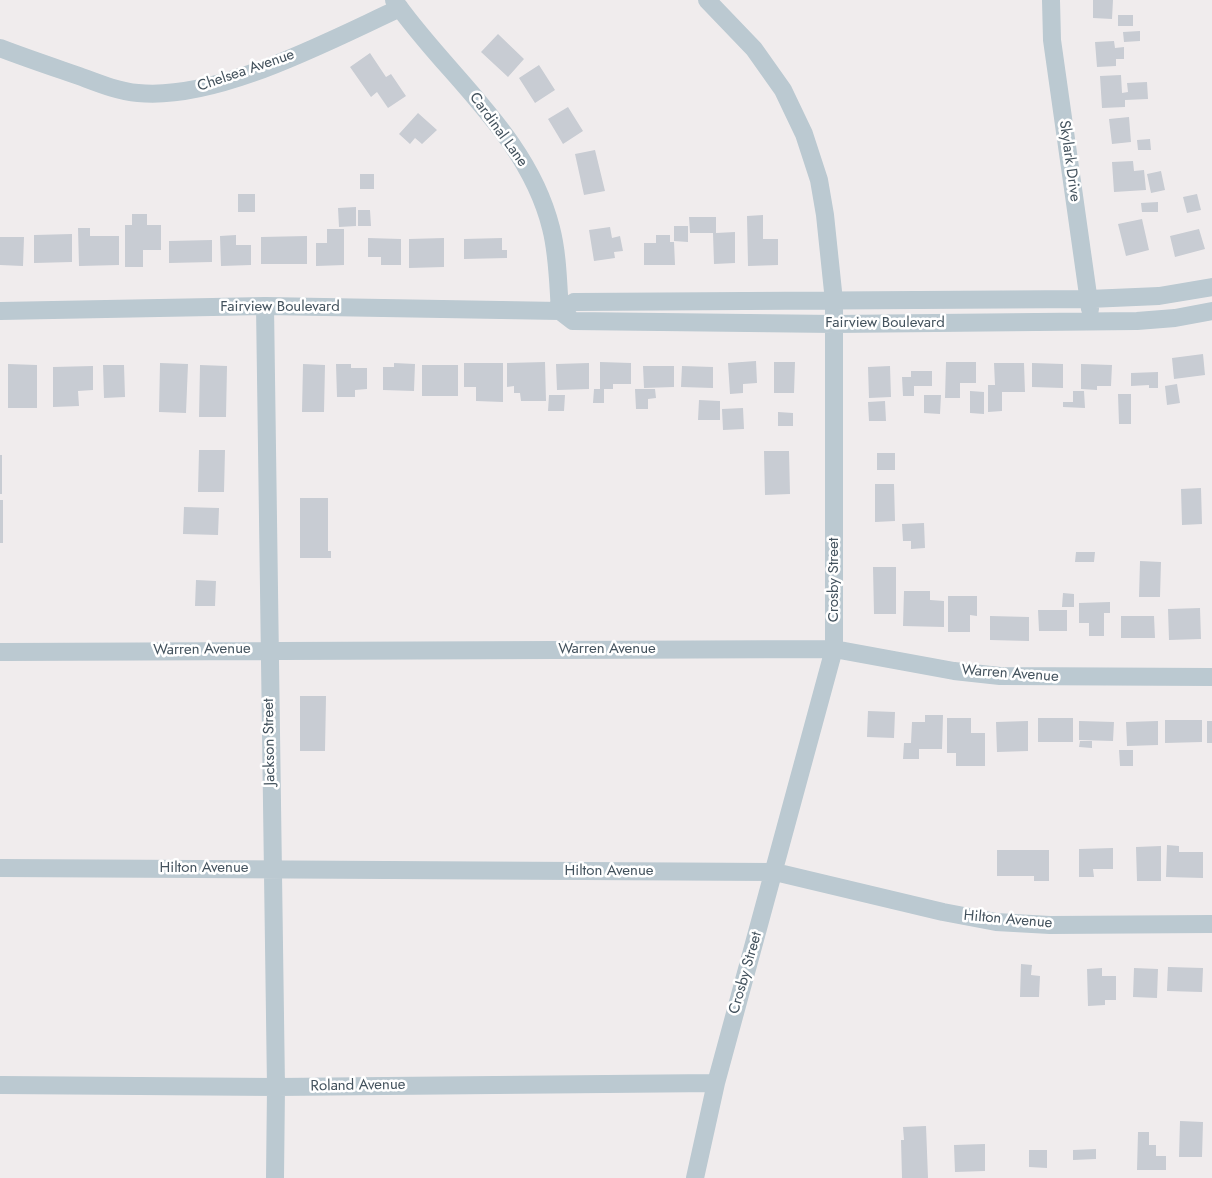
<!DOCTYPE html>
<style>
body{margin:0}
canvas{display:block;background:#f0eced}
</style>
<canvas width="1212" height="1178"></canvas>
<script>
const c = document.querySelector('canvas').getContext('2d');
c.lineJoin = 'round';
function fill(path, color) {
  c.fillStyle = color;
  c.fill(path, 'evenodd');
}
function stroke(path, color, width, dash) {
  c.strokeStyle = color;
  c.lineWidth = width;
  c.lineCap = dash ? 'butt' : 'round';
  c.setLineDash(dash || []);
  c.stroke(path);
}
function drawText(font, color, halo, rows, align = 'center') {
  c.font = font + ' Jost,sans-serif';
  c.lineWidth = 5;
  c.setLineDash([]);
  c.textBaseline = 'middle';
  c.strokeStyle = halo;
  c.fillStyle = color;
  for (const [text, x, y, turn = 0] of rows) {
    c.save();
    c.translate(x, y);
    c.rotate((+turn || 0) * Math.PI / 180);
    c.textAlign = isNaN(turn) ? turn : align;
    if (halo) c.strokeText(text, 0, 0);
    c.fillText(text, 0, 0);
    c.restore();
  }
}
const building = new Path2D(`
 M1093,0H1113L1112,19L1093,18Z
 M1118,15H1133V26H1118Z
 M1140,31V41L1124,42L1123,32Z
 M498,34L524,59L508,77L481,52Z
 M1114,41L1115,48L1124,47V59H1116V66L1097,67L1095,42Z
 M370,53L386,77L391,74L406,96L388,108L377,92L371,97L350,67Z
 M539,65L555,90L535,103L519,78Z
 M1121,75L1122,93L1128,92L1127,83L1147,82L1148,99L1125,100V107L1102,108L1100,76Z
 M568,107L583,131L563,144L548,119Z
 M418,113L437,130L422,144L415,138L410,144L399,134Z
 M1129,117L1131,142L1112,144L1109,119Z
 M1150,139L1151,150H1138L1137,140Z
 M595,150L605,191L584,195L575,154Z
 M1133,161L1134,171L1144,170L1146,190L1114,192L1112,162Z
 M1161,171L1165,190L1151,193L1147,174Z
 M360,174H374V189H360Z
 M238,194H255V212H238Z
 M1197,194L1201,210L1187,213L1183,197Z
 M1158,202V212H1142L1141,203Z
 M356,207V226L339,227L338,208Z
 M358,210H370L371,226H358Z
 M132,214H147V225H161V250H143V267H125V225H132Z
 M763,215V239H778V265L748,266L747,216Z
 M689,217H716V233L735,232V263L714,264L713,233H690Z
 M1142,219L1149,250L1126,256L1118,224Z
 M674,226H688V242L674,241Z
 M610,227L612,238L620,236L623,251L614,252L615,258L594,261L589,230Z
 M78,228H90V236H119V265L79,266Z
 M327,229H344V265L316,266V243H327Z
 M1199,229L1205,249L1175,257L1170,236Z
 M72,234V262L34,263V235Z
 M236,235V245H251V265L221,266L220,236Z
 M656,235H670V242H674L675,265H644V243H656Z
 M307,236V264H261V237Z
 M0,237H24L23,266L0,265Z
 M368,238L401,239V265H381V257H368Z
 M444,238V267L409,268V239Z
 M502,238V250H507V258L464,259V239Z
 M212,240V262L169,263V241Z
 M1203,354L1205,375L1174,379L1172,358Z
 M756,361L757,383L743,384V393L730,394L728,363Z
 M545,362L546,401H521L520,393H514V386L507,387V363Z
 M600,362L631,363V384H613V389H604V403H593L594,389H600Z
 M774,362H795L794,393H774Z
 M946,362H976V383H960V398H945Z
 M160,363L188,364L186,413L159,412Z
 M394,363L415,364L414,391L383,390V367H394Z
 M464,363H503V402L476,401V387H464Z
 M589,363V389L557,390L556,364Z
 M994,363H1024L1025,392H1002V411L988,412V385H995Z
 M1032,363L1063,364V388L1032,387Z
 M8,364L37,365V408H8Z
 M303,364L325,365L324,412H302Z
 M336,364H351V368H367V389L355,390V397H337Z
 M1081,364L1112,365L1111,386H1097V390L1081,389Z
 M103,365H124L125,397L104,398Z
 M200,365L227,366L226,417H199Z
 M422,365H458V396H422Z
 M93,366V390L78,391L79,406L53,407V367Z
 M643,366H674V387L644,388Z
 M682,366L713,367V388L681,387Z
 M890,366L891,397L869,398L868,367Z
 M911,371H932V386H914V396H903L902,377H911Z
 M1158,372V388H1149V385L1131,386V373Z
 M1177,384L1180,403L1167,405L1165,386Z
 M635,389H655L656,398L648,399V409H636Z
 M970,391L984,392V414L970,413Z
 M1073,391H1084L1085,408L1063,407V402H1073Z
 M1118,394H1131V424H1119Z
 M549,395H565L564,411H548Z
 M924,395H941L940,414L924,413Z
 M699,400L720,401V420H698Z
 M885,401L886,421H869L868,402Z
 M743,408L744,429L723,430L722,409Z
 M778,412L793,413V426H778Z
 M199,450H225L224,492H198Z
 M764,451H789L790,494L765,495Z
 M877,453H895V470H877Z
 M0,455H2V494H0Z
 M875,484H894L895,521L875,522Z
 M1201,488L1202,524L1182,525L1181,489Z
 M300,498H328V551H331V558H300Z
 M0,500H3V543H0Z
 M184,507L219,508L218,535L183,534Z
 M924,523L925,548L911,549V541H903L902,524Z
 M1076,552H1095L1094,562H1075Z
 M1140,561L1161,562L1160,597H1139Z
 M873,567H896V614H874Z
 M196,580L216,581L215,606H195Z
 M904,591H930V600L944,601V627L903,626Z
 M1063,593L1074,594V607H1062Z
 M948,596H977V616L970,615V632H948Z
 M1110,602V613H1104V636H1089V623H1079V603Z
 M1200,608L1201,639L1169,640L1168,609Z
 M1038,610H1067V631H1039Z
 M990,616L1029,617V641L990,640Z
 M1121,616H1154L1155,638H1121Z
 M300,696H326L325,751H300Z
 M868,711L895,712L894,738L867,737Z
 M925,715H943L942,749H919V759H903L904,743H911L912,722H925Z
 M947,718H971V733H985V766H956V753H947Z
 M1038,718H1073V742H1038Z
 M1165,720H1202V742L1165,743Z
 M1028,721V751L997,752L996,722Z
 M1079,721L1114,722L1113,741L1079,740Z
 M1158,721V745L1127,746L1126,722Z
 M1207,721H1212V743H1207Z
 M1080,741H1092V748L1079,747Z
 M1119,750H1133V766H1120Z
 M1167,845L1179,846V852H1203V878L1166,877Z
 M1161,846V881H1137L1136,847Z
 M1113,848V869H1093L1094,877H1079V849Z
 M997,850H1049V881H1034V876H997Z
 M1021,964L1032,965L1031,975L1040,976L1039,997H1020Z
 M1168,967L1203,968L1202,992L1167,991Z
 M1102,968V976H1116V1000H1105V1005L1088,1006L1087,969Z
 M1134,968L1158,969L1157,998L1133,997Z
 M1180,1121L1203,1122L1202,1157H1179Z
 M926,1126L928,1178H902L901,1140H904L903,1127Z
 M1138,1132H1149V1145H1156V1156H1166V1170H1137Z
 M985,1144V1171L955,1172L954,1145Z
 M1096,1149V1159L1073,1160V1150Z
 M1029,1150H1047V1168L1029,1167Z`);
const minor = new Path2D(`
 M394,0C446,75 528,135 551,228C558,255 558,284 560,311
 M1051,0L1052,40L1090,309
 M0,48C26,58 53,67 79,76C98,83 117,91 138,93C217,101 328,41 400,8
 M265,306L276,1087L275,1178
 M0,311L265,306L560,311L574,302L1089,299L1159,296L1212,287
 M560,311L573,321L835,324L1137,321L1175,318L1212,311
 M0,652L834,649L954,671L1000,676L1212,677
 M0,868L775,872L943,912L996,922L1050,925L1212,924
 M0,1085L276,1087L716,1083
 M695,1178L716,1083L834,649V301L825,215L819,180L804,134L783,90L754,49L707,0`);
const streetNames = [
 ["Chelsea Avenue",246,71,-19],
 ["Cardinal Lane",498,130,54],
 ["Skylark Drive",1069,161,82],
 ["Fairview Boulevard",280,307],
 ["Fairview Boulevard",885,323],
 ["Crosby Street",834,580,-90],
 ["Warren Avenue",607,649],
 ["Warren Avenue",202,650,-1],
 ["Warren Avenue",1010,674,4],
 ["Jackson Street",270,742,-91],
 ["Hilton Avenue",204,868],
 ["Hilton Avenue",609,871],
 ["Hilton Avenue",1008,920,5],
 ["Crosby Street",746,973,-74],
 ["Roland Avenue",358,1086,-1]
];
fill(building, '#c8ccd3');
stroke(minor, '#bbc9d1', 18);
drawText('15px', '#43525d', '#fff', streetNames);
</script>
